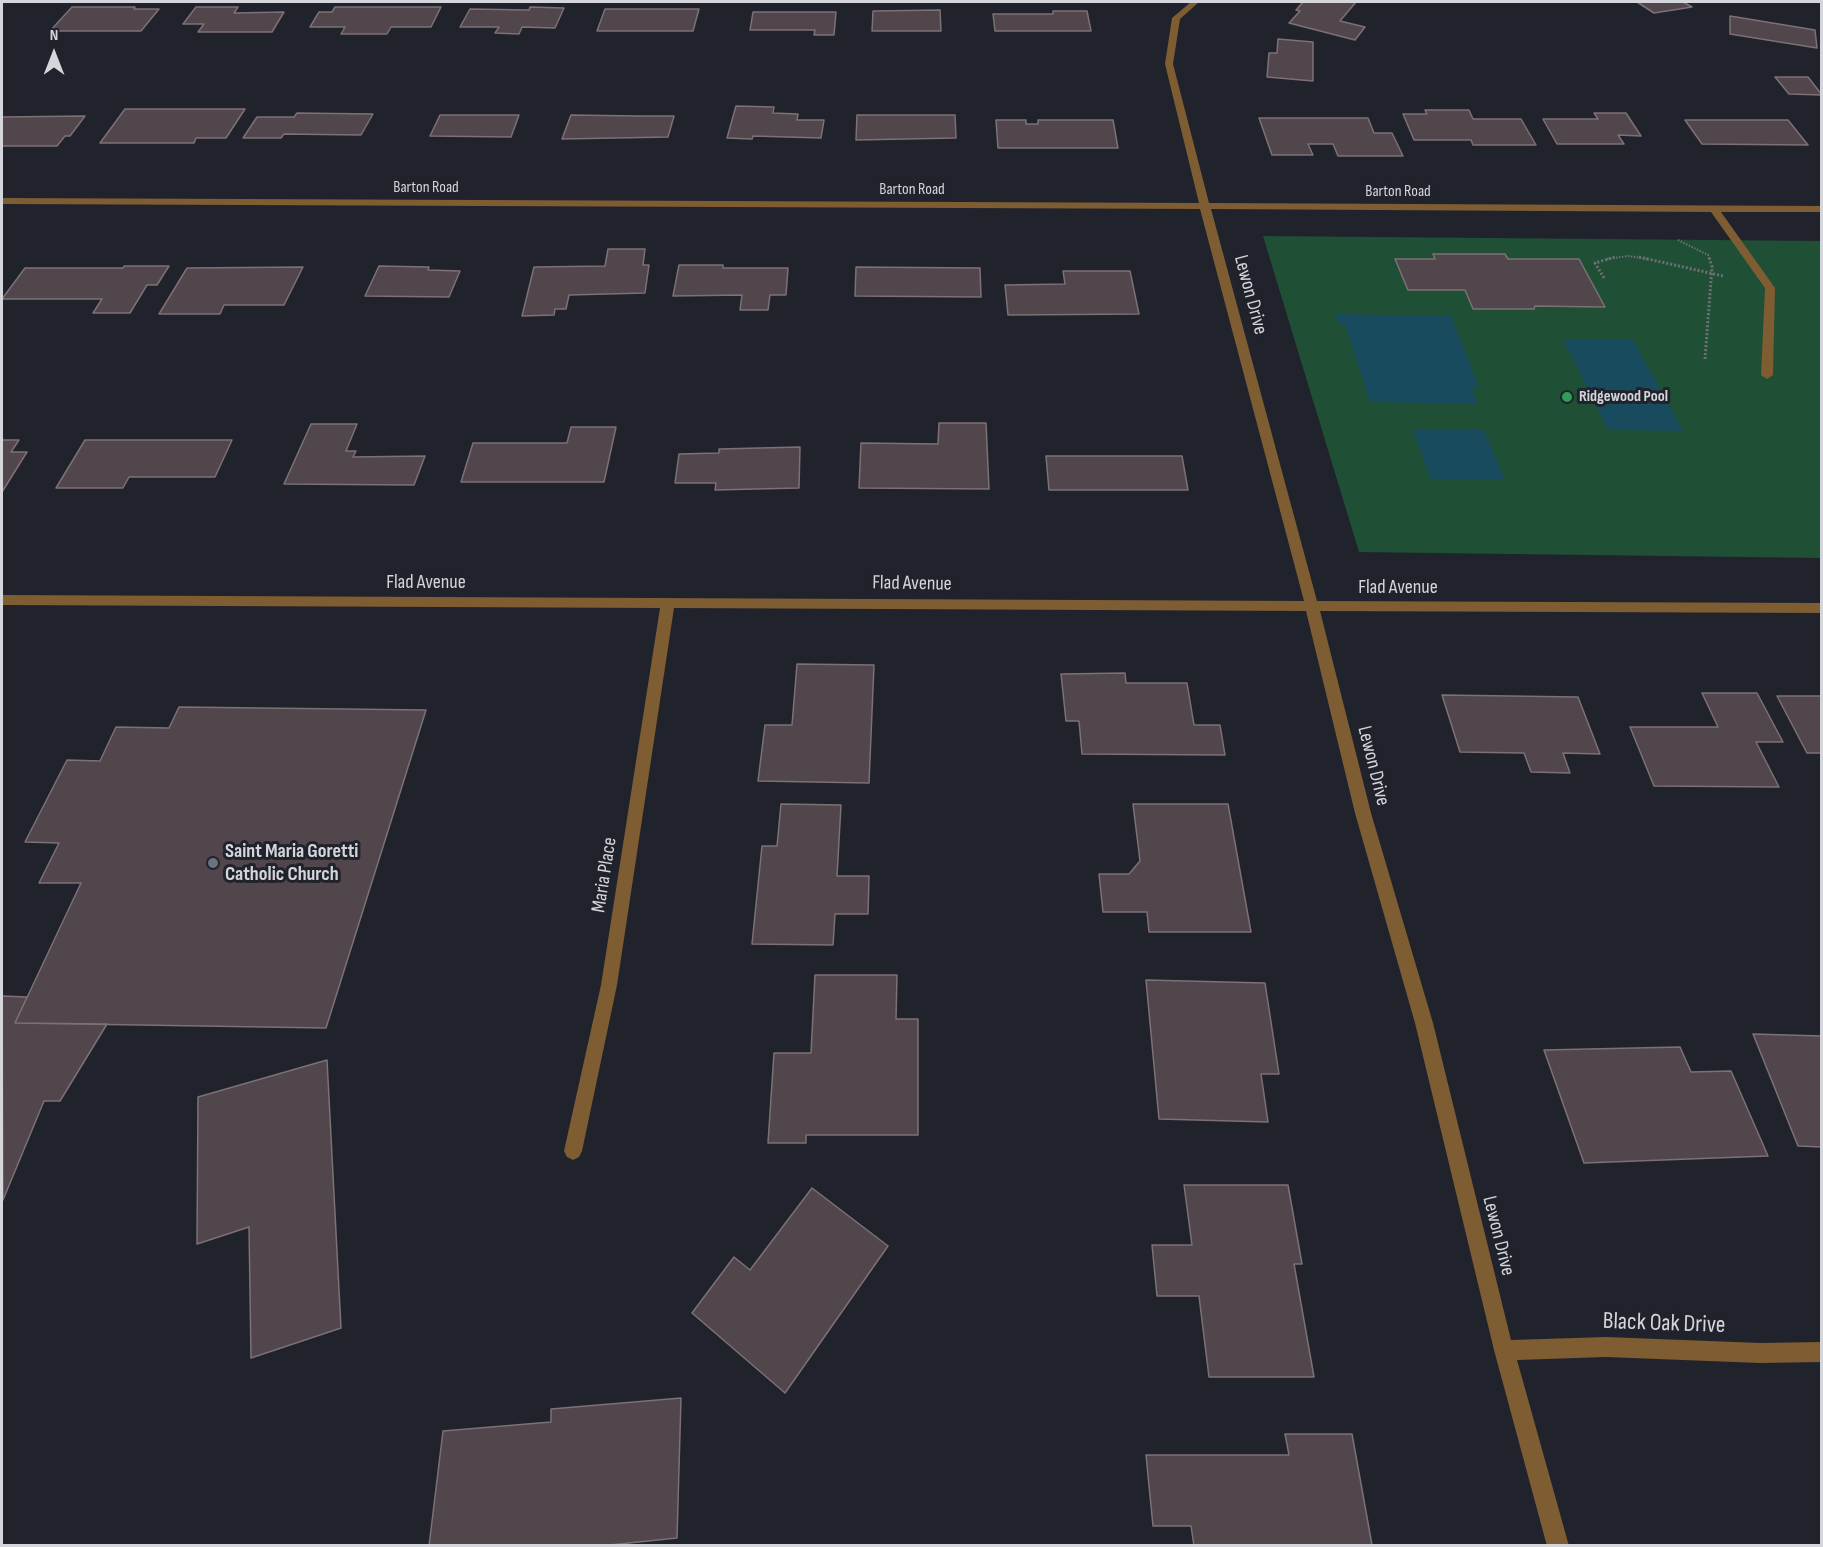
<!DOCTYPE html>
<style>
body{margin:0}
#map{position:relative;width:1823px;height:1547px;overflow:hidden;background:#21232c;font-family:"Sofia Sans Condensed",sans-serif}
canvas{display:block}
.frame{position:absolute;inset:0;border:3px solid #d4d6dc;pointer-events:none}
.north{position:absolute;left:24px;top:24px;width:60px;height:60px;-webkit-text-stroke:4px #21232c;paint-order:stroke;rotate:0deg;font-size:16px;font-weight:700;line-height:24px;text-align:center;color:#d4d6dc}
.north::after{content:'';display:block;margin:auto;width:21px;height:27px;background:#d4d6dc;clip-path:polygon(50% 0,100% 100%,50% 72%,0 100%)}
</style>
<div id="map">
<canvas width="1823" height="1547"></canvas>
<div class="frame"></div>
<div class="north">N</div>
</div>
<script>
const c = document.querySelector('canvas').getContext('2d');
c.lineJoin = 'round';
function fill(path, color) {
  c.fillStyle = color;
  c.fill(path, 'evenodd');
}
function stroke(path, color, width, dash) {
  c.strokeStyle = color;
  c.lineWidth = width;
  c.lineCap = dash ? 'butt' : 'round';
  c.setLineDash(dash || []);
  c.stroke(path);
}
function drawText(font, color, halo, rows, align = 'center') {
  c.font = font + ' "Sofia Sans Condensed",sans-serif';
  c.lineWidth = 6;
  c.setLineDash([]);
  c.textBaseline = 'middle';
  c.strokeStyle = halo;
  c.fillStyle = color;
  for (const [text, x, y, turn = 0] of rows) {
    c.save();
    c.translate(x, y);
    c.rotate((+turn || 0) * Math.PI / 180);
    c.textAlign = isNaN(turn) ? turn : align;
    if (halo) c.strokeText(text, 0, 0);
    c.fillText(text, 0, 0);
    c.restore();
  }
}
const green = new Path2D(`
 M1263,236L1821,241V558L1359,552Z`);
const water = new Path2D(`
 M1335,314L1451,316L1479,387H1471L1478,404L1370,402L1345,325L1338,324Z
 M1563,339L1633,340L1683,431L1608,430Z
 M1413,430H1484L1505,480H1431Z`);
const building = new Path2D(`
 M1303,2H1356L1340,21L1365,27L1355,40L1289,23L1300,11L1296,10Z
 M1637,2H1683L1692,7L1654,13Z
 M72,7H135L134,9H159L141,31H50Z
 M196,7H238L234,13L284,12L272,32H198L204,24H183Z
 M335,7H441L431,27H391L387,34H341L345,27H310L319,12H332Z
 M530,7L564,8L555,28L522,27L519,34L495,33L499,27H460L470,9L529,10Z
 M605,9H699L693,31H597Z
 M940,10L941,31H872L873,11Z
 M1053,11H1087L1091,31H995L993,14H1053Z
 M753,12H836L834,35H814L815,30H750Z
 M1730,16L1815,30L1817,48L1730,34Z
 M1278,39L1313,42V81L1267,77L1269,53H1277Z
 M1775,77H1808L1822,95L1789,94Z
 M736,106L774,107L773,113L798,114L797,120H824L821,138L753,136L752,139L727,138Z
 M125,109H245L226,138H196L194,143H100Z
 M1425,110H1469L1473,119H1521L1536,145H1473L1471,140H1414L1403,114H1427Z
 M297,113L373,114L361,135L284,134L281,138H243L257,117H294Z
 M1594,113H1626L1641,136L1618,135L1624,144H1557L1543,119H1598Z
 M440,115H519L511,137L430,136Z
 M571,115L638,116H674L668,137L562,139Z
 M857,115H955L956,138L856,140Z
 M85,116L70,136H65L57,146H2V117Z
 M1259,118H1368L1374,133H1392L1403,156H1338L1333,144H1308L1313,155H1272Z
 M996,120H1026V124H1038V120H1113L1118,148H998Z
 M1685,120H1788L1808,145L1702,144Z
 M608,249H645L643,265H649L645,293L569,295L566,309H555L554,315L522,316L534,267L605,266Z
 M1433,254H1505L1508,259H1579L1605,307L1535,306L1534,309H1473L1465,290H1408L1395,259H1435Z
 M679,265H723V268H788L786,295H770L768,310H740L742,295L673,296Z
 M124,266H169L157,285H147L130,313H93L102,299H2L25,268H123Z
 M379,266L429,267L428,270L460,271L449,297L365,296Z
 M303,267L284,305H224L220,314H159L187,268Z
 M856,267L980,268L981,297L855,296Z
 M1063,271H1130L1139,314L1008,315L1005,285L1065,284Z
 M939,423H986L989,489L859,488L861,443L938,444Z
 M311,424H357L346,451H356L353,457L425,456L414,485L284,484Z
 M571,427H616L604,482H461L473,443H567Z
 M2,440H19L11,452H27L2,492Z
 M85,440H232L215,477H129L123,488H56Z
 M800,447L799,488L715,490L716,483H675L679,454L719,453V449Z
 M1046,456H1182L1188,490H1049Z
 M797,664L874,665L869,783L758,781L765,725H792Z
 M1125,673L1126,683H1187L1194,725H1220L1225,755L1082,754L1079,721H1066L1061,674Z
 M1702,693H1757L1783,742H1756L1779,787L1654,786L1630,727H1718Z
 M1442,695L1578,697L1600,754L1563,753L1570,773L1531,772L1524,753L1460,752Z
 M1777,696H1822V753H1807Z
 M179,707L426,710L326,1028L15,1023L81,883H39L59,843L25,842L67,760L100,761L116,727L169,728Z
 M781,804L841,805L837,876H869L868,914H835L833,945L752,944L762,846H777Z
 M1133,804H1228L1251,932H1149L1147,912H1103L1099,874H1129L1140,861Z
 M815,975H897L896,1019H918V1135H806V1143H768L774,1053H811Z
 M1146,980L1265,983L1279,1074H1261L1268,1122L1159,1119Z
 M2,996L27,997L15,1023L107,1024L60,1101H44L3,1200Z
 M1753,1034L1822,1036V1147L1798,1146Z
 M1680,1047L1691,1072L1731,1071L1768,1156L1584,1163L1544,1050Z
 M327,1060L341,1328L251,1358L249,1227L197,1244L198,1097Z
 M1184,1185H1288L1302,1264H1294L1314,1377H1209L1199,1296H1157L1152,1245H1192Z
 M812,1188L888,1246L785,1393L692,1313L734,1257L750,1270Z
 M681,1398L677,1538L600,1546H429L443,1431L551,1422V1409Z
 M1285,1434H1352L1372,1545L1194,1546L1191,1526H1153L1146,1455H1289Z`);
const pathFar1 = new Path2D(`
 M1678,240L1708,255L1709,259
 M1607,259L1628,256L1648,259`);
const path = new Path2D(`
 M1639,257L1723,276
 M1604,278L1595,263L1615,257
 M1705,359L1712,267L1709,257`);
const minor = new Path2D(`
 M1191,2H1199L1180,19L1173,64L1209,203L1822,206V212H1721L1775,288L1773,375L1767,379L1761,375L1765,288L1711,212L1211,209L1317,601L1822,603V613L1320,611L1371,813L1433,1023L1511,1340L1606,1337L1760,1343L1822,1342V1362L1760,1363L1606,1357L1517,1360L1569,1546H1547L1494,1350L1415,1023L1355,813L1306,611L674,608L617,985L582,1151L579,1157L573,1160L567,1157L564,1151L601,985L660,608L2,605V595L1304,601L1200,209L2,204V198L1199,203L1165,64L1172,18Z`);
const markers = [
 [1567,397,6,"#2e9e5b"],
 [213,863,6,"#6b7280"]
];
const farStreetnames = [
 ["Barton Road",426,188],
 ["Barton Road",912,190],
 ["Barton Road",1398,192]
];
const farPoinames = [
 ["Ridgewood Pool",1579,397]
];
const streetNames = [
 ["Lewon Drive",1250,295,75],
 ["Flad Avenue",426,583],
 ["Flad Avenue",912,584,1],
 ["Flad Avenue",1398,588],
 ["Lewon Drive",1373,766,76],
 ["Maria Place",605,875,-81],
 ["Lewon Drive",1498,1236,76]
];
const poiNames = [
 ["Saint Maria Goretti",225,852],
 ["Catholic Church",225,875]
];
const nearStreetnames = [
 ["Black Oak Drive",1664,1324,2]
];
fill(green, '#1f5035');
fill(water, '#194b5e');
fill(building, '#51464c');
stroke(building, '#7d7177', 1.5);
stroke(pathFar1, '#6e7078', 2, [1.5, 1.5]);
stroke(path, '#6e7078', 3, [2, 2]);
fill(minor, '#7e5d33');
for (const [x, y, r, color] of markers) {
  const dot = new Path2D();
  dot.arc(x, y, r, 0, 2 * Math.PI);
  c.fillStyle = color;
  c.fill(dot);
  stroke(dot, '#21232c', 2);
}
drawText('16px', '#d4d6dc', '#21232c', farStreetnames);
drawText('bold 16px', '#d4d6dc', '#21232c', farPoinames, 'left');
drawText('20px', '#d4d6dc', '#21232c', streetNames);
drawText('bold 20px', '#d4d6dc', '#21232c', poiNames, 'left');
drawText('24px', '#d4d6dc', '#21232c', nearStreetnames);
</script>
